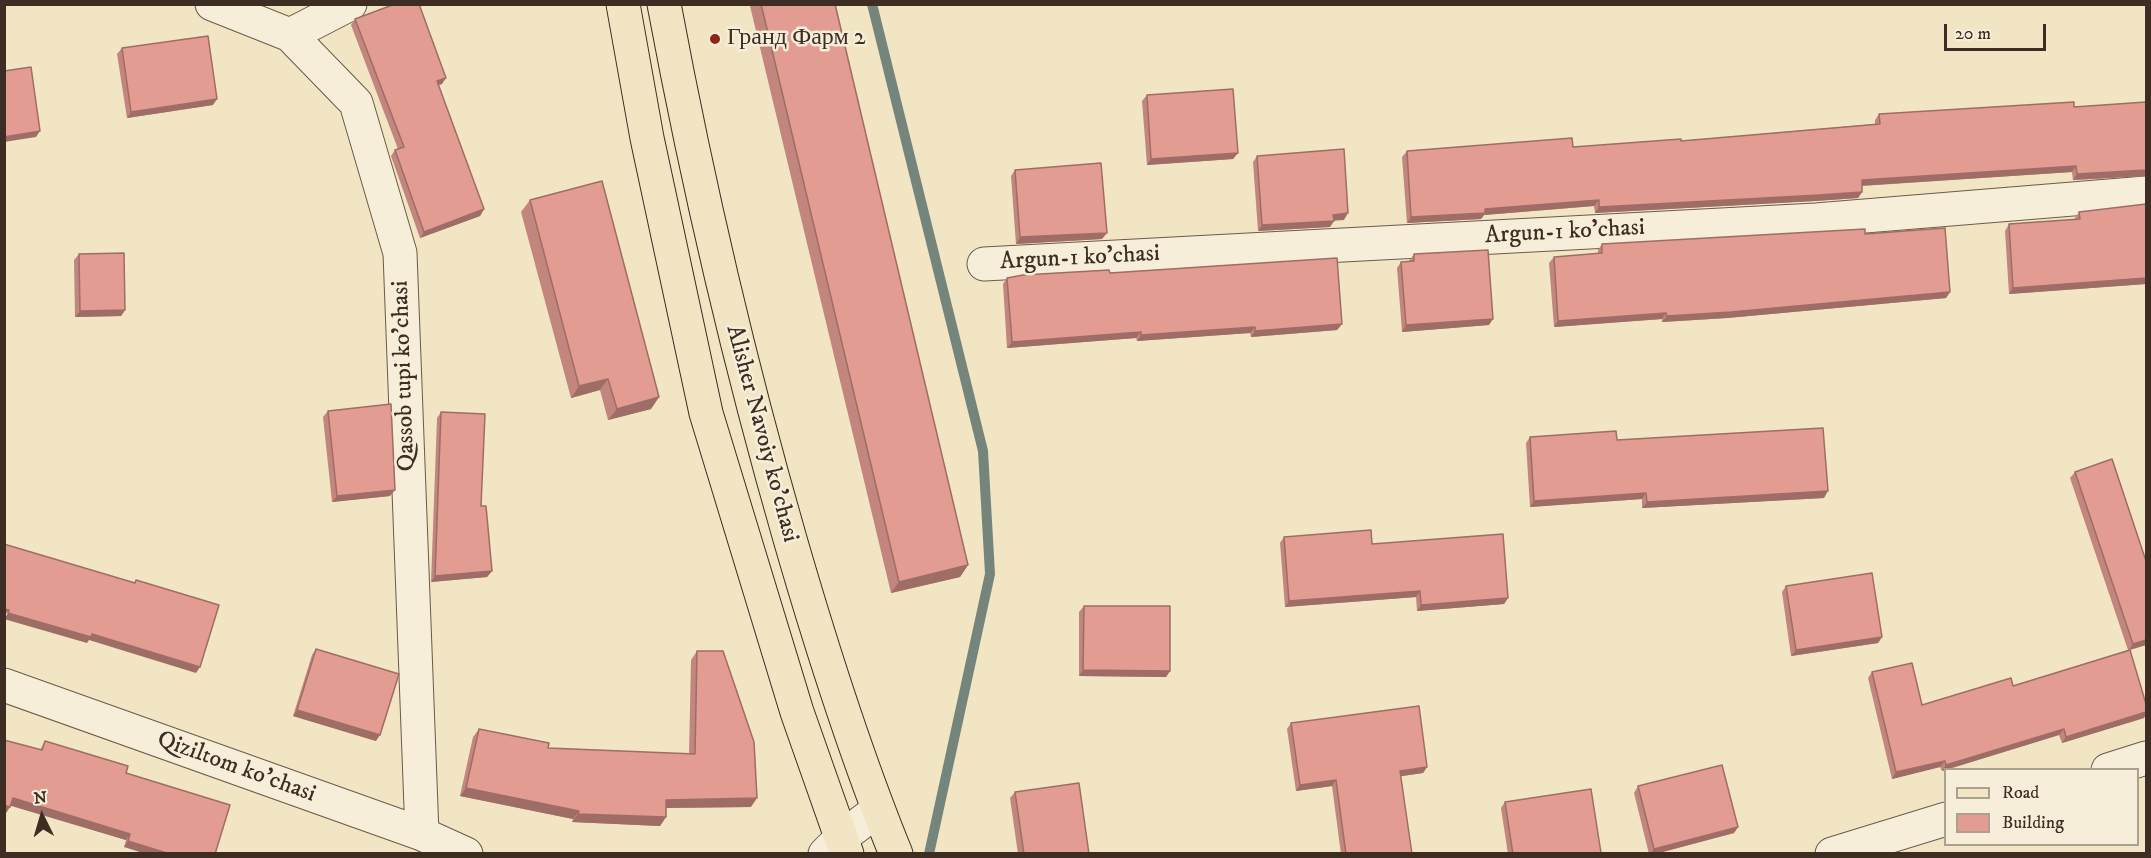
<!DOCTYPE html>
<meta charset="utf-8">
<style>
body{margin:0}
#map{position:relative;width:2151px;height:858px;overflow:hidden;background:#f1e5c4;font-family:"IM FELL DW Pica",serif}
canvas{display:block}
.frame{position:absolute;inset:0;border:6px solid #3e2d22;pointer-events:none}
.legend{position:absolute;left:1944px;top:768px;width:195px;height:78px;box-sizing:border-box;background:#f6eed9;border:2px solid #aca190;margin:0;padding:8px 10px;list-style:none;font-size:18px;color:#3e2d22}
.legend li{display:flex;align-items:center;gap:12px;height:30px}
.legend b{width:30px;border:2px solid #aca190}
.north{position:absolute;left:12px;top:786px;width:60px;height:60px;-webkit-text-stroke:4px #f6eed9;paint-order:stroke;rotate:355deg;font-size:16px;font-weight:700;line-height:24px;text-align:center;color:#3e2d22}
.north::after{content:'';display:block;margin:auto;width:21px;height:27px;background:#3e2d22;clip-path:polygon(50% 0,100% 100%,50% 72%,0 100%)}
.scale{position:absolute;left:1944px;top:24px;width:102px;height:27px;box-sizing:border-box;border:3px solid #3e2d22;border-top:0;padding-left:8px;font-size:18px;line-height:21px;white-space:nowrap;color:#3e2d22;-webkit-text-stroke:4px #f6eed9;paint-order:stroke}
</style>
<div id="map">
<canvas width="2151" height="858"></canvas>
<div class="frame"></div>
<ul class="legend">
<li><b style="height:8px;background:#f1e5c4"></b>Road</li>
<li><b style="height:16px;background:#e29c92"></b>Building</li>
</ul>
<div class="north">N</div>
<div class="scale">20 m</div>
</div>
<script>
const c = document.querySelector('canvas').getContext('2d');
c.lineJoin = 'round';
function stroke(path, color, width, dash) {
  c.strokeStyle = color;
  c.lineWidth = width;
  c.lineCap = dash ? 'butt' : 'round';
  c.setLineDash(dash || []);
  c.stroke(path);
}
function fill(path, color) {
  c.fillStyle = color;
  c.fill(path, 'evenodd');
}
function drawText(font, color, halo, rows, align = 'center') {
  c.font = font + ' "IM FELL DW Pica",serif';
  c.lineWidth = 5;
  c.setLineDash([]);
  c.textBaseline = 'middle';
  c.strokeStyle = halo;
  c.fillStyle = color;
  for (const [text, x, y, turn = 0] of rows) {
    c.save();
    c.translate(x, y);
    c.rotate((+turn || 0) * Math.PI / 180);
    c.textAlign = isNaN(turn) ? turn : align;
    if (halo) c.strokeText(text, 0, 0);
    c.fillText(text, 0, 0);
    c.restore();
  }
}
const stream = new Path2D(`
 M872,4L983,451L990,574L929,854`);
const minor = new Path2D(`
 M212,4L290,35L356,103L400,253L422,834
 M290,35L350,4
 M984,264L1816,220L2146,193
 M4,685L422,834L466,854
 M2108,770L2146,758
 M825,854L842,837L878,810
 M1832,854L1946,819`);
const major = new Path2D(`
 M623,4L647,138L706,413L797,712L847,854
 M664,4C698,186 739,362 790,539C821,646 854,751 896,854`);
const wall = new Path2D(`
 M751,4H835L968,565L960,577L891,593L750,6Z
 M355,19L442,84L438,85L484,209L480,216L420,238L391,156L395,150L398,149L351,25Z
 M122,48L213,105L127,118L117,54Z
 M1147,95L1238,153L1233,159L1147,165L1142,101Z
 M2146,102V176L2073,180L2072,172L1862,186V192L1858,198L1815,201L1595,213L1594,206L1484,215L1481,219L1407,223L1402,157L1407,151L1573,147L1681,141L1875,124V120L1879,114L2074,107Z
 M1257,156L1344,220H1334L1330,227L1258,231L1253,162Z
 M1015,170L1102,239L1016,244L1011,176Z
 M530,200L659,397L651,409L608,420L600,390L571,398L521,212Z
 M2146,204V284L2009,294L2005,231L2009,224L2075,220V218L2079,212Z
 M1865,234L1950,292L1946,298L1727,318L1662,322V319L1554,327L1549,263L1554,257L1598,254V250L1602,244Z
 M79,254L125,310L121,316L75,317L74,260Z
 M1414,254L1489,325L1402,332L1397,268L1401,262L1409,261Z
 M1110,273L1342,324L1337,330L1251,337L1250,333L1137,341L1136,338L1007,348L1003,284L1007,278Z
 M328,411L390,496L332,502L323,417Z
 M441,412L481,506L492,571L487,577L431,582L437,418Z
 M1530,437L1617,440L1824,498L1642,508V499L1530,507L1526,443Z
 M2075,472L2146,645L2130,650L2144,718L2062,743L2059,735L1942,771L1940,767L1892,779L1868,678L1872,672L1922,705L2013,686L2128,650L2070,478Z
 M1284,537L1372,544L1508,598L1504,604L1417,611L1416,597L1285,607L1280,543Z
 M1786,586L1882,637L1878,643L1791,656L1782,592Z
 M1084,606L1170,671L1166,677L1079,676V612Z
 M316,649L376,741L293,716L312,655Z
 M697,651L751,807L666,808V817L660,826L572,822L573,819L460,796L473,737L479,729L548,748L689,754L691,660Z
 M1291,723L1427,767L1423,773L1401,776L1412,854H1341L1332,786L1296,791L1287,729Z
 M4,740L40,750L45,741L126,773L230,805L124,847L126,840L11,805L6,813L4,812Z
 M1638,786L1738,827L1734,833L1655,854H1649L1634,793Z
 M1015,792L1089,854H1018L1010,798Z
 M1505,802L1600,854H1508L1501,808Z`);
const shadedWall = new Path2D(`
 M446,78L442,84L432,87L437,81Z
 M217,99L213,105L127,118L131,112Z
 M40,131L36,137L4,142V137Z
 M1238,153L1233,159L1147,165L1151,159Z
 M2076,166L2072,172L1857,186L1862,180Z
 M2146,170V176L2073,180L2077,174Z
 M1862,192L1858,198L1815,201L1595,213L1599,207Z
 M1599,200L1594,206L1484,215L1481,219L1407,223L1411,217L1485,209Z
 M484,209L480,216L420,238L424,232Z
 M1348,213L1344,220L1329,221L1333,215Z
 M1334,221L1330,227L1258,231L1262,225Z
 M1107,233L1102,239L1016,244L1020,237Z
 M2146,278V284L2009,294L2013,288Z
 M1950,292L1946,298L1727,318L1662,322L1667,316Z
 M125,310L121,316L75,317L80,311Z
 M1666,313L1662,319L1554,327L1558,321Z
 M1493,319L1489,325L1402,332L1406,325Z
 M1342,324L1337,330L1251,337L1255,331Z
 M1255,327L1250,333L1137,341L1141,335Z
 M1141,332L1136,338L1007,348L1012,342Z
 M608,379L600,390L571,398L579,386Z
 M659,397L651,409L608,420L617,409Z
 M395,490L390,496L332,502L337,496Z
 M1828,491L1824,498L1642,508L1647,502Z
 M1646,493L1642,499L1530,507L1534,501Z
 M968,565L960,577L891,593L899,582Z
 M492,571L487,577L431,582L435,576Z
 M1420,591L1416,597L1285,607L1289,601Z
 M1508,598L1504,604L1417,611L1421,605Z
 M4,609L9,610L4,616Z
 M8,613L92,634L200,667L196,673L89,640L87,643L4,619Z
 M1882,637L1878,643L1791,656L1796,650Z
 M2146,640V645L2129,650L2133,644Z
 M1083,670L1170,671L1166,677L1079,676Z
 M297,710L380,735L376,741L293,716Z
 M2146,712V715L2144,718L2062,743L2066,737Z
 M2064,729L2059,735L1942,771L1946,765Z
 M1945,761L1940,767L1892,779L1896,772Z
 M1427,767L1423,773L1396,777L1400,771Z
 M1336,780L1332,786L1296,791L1300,785Z
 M466,788L579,811L573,819L460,796Z
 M13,798L130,834L126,840L8,805Z
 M757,798L751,807L660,808L666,800Z
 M4,805L10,807L6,813L4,812Z
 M578,814L666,817L660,826L572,822Z
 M1738,827L1734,833L1655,854H1651L1654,849Z
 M128,841L170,854H146L124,847Z`);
const building = new Path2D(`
 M395,4H419L446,78L437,81L484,209L424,232L395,150L404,147L355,19Z
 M761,4H835L968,565L899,582Z
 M208,36L217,99L131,112L122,48Z
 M31,67L40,131L4,137V71Z
 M1233,89L1238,153L1151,159L1147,95Z
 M2074,102V107L2146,102V170L2077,174L2076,166L1862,180V192L1819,195L1599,207V200L1485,209V213L1411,217L1407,151L1572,138L1573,147L1681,139V141L1880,124L1879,114Z
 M1344,149L1348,213L1333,215L1334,221L1262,225L1257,156Z
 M1101,163L1107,233L1020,237L1015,170Z
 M602,181L659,397L617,409L608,379L579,386L530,200Z
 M2146,204V278L2013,288L2009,224L2080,219L2079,212Z
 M1945,228L1950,292L1731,312L1667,316L1666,313L1558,321L1554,257L1602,253V244L1865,229V234Z
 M1488,250L1493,319L1406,325L1401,262L1414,261V254Z
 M124,253L125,310L80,311L79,254Z
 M1337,258L1342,324L1255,331V327L1141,335V332L1012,342L1007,278L1023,275L1109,270L1110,273Z
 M391,404L395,490L337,496L328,411Z
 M441,412L485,414L481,506H486L492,571L435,576Z
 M1823,428L1828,491L1647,502L1646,493L1534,501L1530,437L1616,431L1617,440Z
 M2112,459L2146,561V640L2133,644L2075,472Z
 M1371,530L1372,544L1503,534L1508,598L1421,605L1420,591L1289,601L1284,537Z
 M4,544L135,583L136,580L219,605L200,667L92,634L91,637L8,613L9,610L4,609Z
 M1872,573L1882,637L1796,650L1786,586Z
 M1084,606H1170V671L1083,670Z
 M316,649L399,674L380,735L297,710Z
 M2130,650L2146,704V712L2066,737L2064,729L1946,765L1945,761L1896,772L1872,672L1912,663L1922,705L2011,678L2013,686Z
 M697,651H723L754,742L757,798L666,800V817L578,814L579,811L466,788L479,729L549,743L548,748L695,754Z
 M1419,706L1427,767L1400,771L1412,854H1346L1336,780L1300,785L1291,723Z
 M4,740L42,750L45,741L128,766L126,773L230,805L215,854H170L128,841L130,834L13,798L10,807L4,805Z
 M1722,765L1738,827L1654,849L1638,786Z
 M1079,783L1089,854H1024L1015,792Z
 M1591,789L1601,853L1513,854L1505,802Z`);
const markers = [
 [715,39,6,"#8f2418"]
];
const poiNames = [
 ["Гранд Фарм 2",727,39]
];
const streetNames = [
 ["Argun-1 ko'chasi",1565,233,-3],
 ["Argun-1 ko'chasi",1080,259,-3],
 ["Qassob tupi ko'chasi",405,376,-92],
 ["Alisher Navoiy ko'chasi",761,434,75],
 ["Qiziltom ko'chasi",236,768,20]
];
stroke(stream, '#76857b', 10);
stroke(minor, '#6b5b4a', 35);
stroke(major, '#3e2d22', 35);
stroke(minor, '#f6eed9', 33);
stroke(major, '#f1e5c4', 33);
fill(wall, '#c2867e');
fill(shadedWall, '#9e6d66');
fill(building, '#e29c92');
stroke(building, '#9e6d66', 1.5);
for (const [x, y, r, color] of markers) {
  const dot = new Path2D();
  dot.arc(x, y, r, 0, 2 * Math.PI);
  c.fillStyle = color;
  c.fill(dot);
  stroke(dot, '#f6eed9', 2);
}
drawText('24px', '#3e2d22', '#f6eed9', poiNames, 'left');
drawText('24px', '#3e2d22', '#f6eed9', streetNames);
</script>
